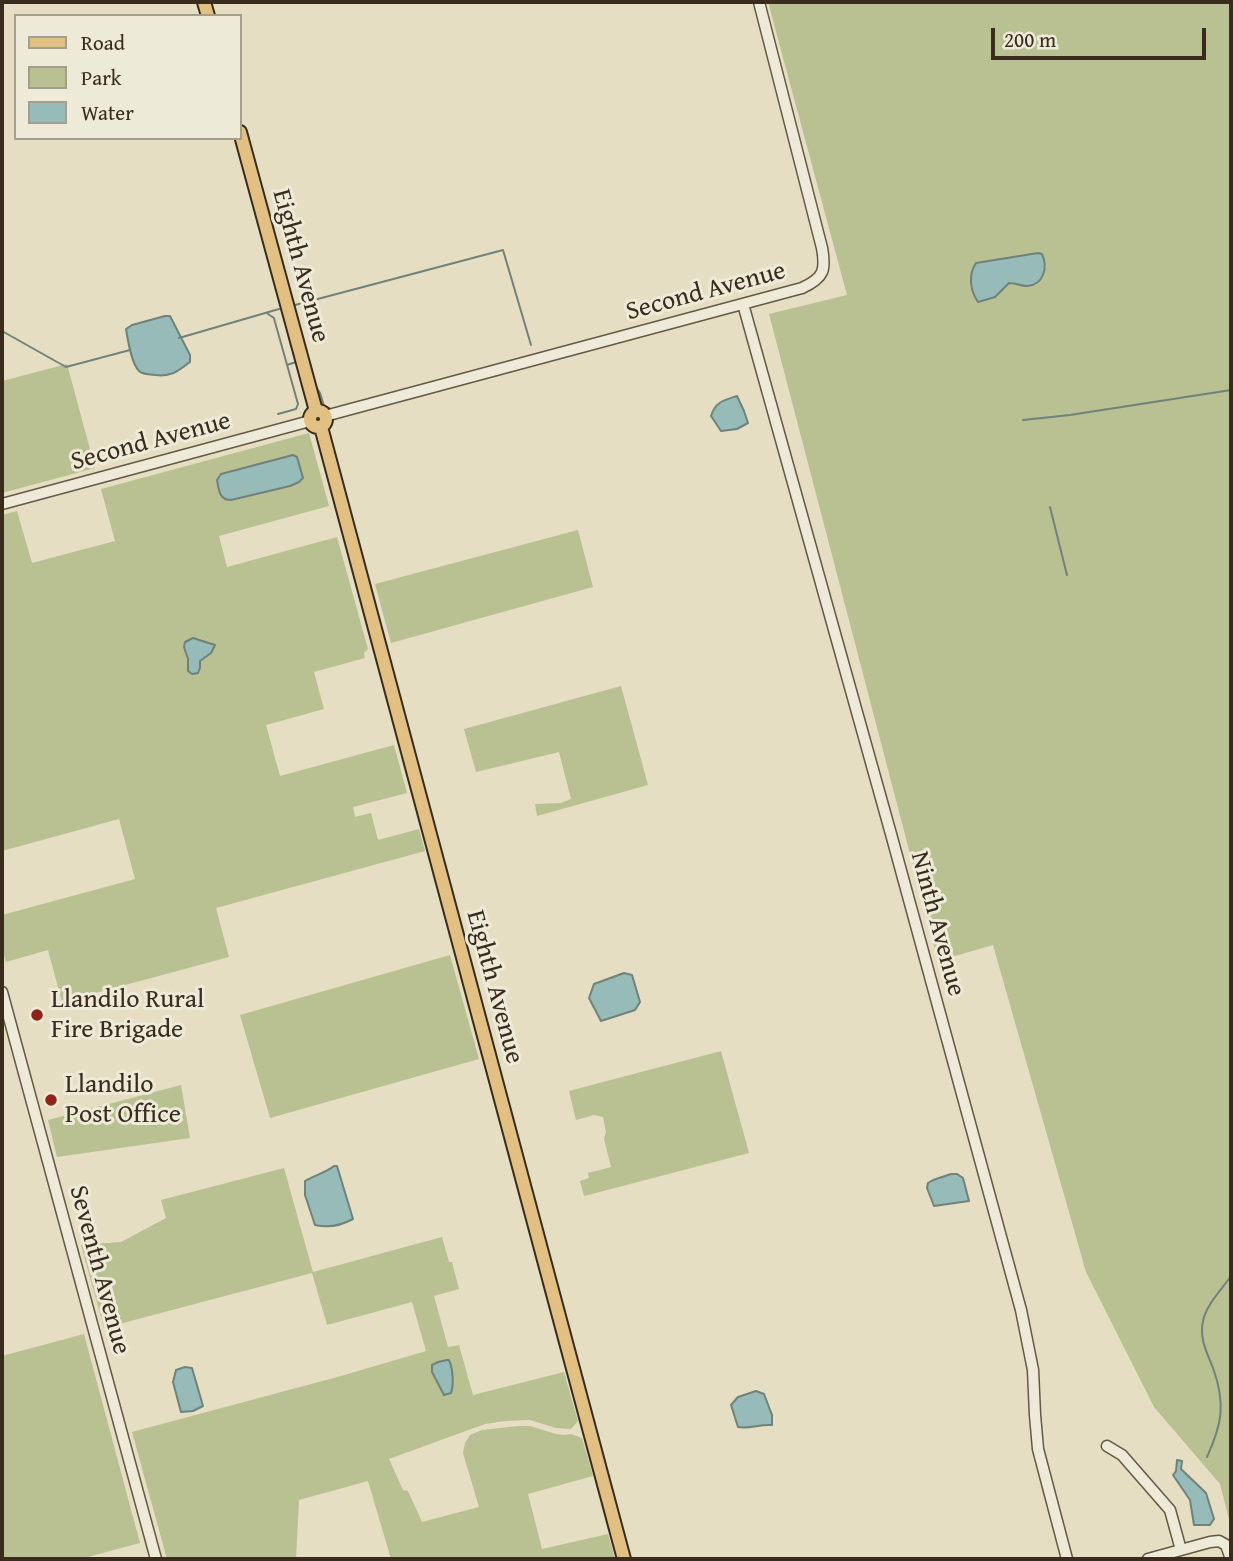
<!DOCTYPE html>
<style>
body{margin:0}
#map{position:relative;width:1233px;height:1561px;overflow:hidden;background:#e5dec3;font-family:"Gentium Book Plus",serif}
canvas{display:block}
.frame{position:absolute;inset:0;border:4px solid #392c1c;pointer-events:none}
.legend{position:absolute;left:14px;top:14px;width:228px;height:126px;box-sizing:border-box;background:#eeead8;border:2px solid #a69e8d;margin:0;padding:9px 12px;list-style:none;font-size:21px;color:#392c1c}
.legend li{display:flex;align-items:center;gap:14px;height:35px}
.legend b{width:35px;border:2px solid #a69e8d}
.scale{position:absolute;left:991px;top:28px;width:215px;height:32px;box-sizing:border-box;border:4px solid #392c1c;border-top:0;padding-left:9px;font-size:21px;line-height:24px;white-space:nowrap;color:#392c1c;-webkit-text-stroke:5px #eeead8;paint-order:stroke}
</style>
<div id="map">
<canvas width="1233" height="1561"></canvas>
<div class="frame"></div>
<ul class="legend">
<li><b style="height:9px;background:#e2bf82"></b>Road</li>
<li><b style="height:19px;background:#b9c091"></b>Park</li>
<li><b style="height:19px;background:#96bbb9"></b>Water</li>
</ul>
<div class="scale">200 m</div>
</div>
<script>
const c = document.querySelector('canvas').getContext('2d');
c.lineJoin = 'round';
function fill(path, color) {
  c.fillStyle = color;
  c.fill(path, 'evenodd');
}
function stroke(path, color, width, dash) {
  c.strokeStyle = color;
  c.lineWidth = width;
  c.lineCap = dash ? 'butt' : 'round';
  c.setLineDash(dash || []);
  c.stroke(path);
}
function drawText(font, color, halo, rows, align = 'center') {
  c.font = font + ' "Gentium Book Plus",serif';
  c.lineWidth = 6;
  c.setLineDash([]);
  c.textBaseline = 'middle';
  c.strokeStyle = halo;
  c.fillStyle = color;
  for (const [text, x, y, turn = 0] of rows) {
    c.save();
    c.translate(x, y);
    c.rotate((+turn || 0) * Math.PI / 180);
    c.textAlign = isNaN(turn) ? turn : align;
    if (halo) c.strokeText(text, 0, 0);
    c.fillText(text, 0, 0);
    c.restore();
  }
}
const green = new Path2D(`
 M768,2H1231V1527L1220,1484L1154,1407L1086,1272L993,945L938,961L769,314L847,295Z
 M67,364L95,468L2,493V381Z
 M309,433L329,506L219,536L227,567L337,537L368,649L364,653L365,658L314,672L324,709L266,725L280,776L394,745L407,793L353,807L355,817L371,813L378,840L419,829L425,851L216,908L229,957L62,1002L48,950L6,962L2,947V915L135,879L119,819L2,851V515L17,511L32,563L115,541L101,489Z
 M578,530L593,587L391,643L375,584Z
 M621,686L648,785L537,816L535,804L561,803L571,799L559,752L476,772L464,729Z
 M450,955L479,1059L270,1118L240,1015Z
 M721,1051L749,1153L584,1196L580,1181L589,1178L588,1173L611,1167L604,1139L606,1132L603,1117L594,1115L576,1120L569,1091Z
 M181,1085L190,1138L57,1157L48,1120Z
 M284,1168L313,1272L442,1237L449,1262H452L459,1289L434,1296L448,1347L459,1345L473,1395L564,1372L578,1421L571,1429L556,1428L530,1420L505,1421L485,1424L389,1459L403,1490L408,1491L422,1522L479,1507L463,1453L465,1443L470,1435L482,1430L518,1426H530L556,1434L565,1435L571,1434L582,1438L593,1476L528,1494L542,1549L608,1534L615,1559H391L368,1481L299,1500L296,1559H167L132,1432L341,1376L426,1351L412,1302L327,1325L312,1273L104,1328L81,1245L121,1242L166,1218L161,1200Z
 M84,1334L140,1543L80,1559H2V1356Z`);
const water = new Path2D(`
 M1038,253L1042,254C1048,267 1044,285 1027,286C1021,286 1015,283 1009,283L995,297L978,302C970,290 968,275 976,263Z
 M165,316H170L190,355V362C177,372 171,377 155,375C149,374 143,375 139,371C131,363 128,340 126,329L132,325Z
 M737,396L744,411L748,423L737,429L721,431L711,416C715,402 724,400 737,396Z
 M293,455L297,457L303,478L299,482L290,486L231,500C219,500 219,490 217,480L221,474Z
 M193,638L215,645L211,653L200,661V668L198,673L192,674L188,671V659L184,647L185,642Z
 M624,973L632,975L640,1002L635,1010L601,1021L589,998L594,984Z
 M334,1166H337L353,1219C342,1225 328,1228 315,1225L305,1195V1181C313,1176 327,1172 334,1166Z
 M951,1174H957L963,1178L969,1201L934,1206L927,1188L928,1183L933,1180Z
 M447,1360H449C453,1369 454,1384 451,1393L444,1395L432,1372V1365L438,1362Z
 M185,1367L192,1368L203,1406L193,1411L181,1412L173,1382L176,1370Z
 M756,1391L764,1394L772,1415V1425C758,1424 752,1429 738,1427L731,1405L738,1397Z
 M1177,1460L1182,1461L1181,1469L1206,1493L1214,1519L1210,1525H1194L1190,1500L1173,1475L1176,1471Z`);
const stream = new Path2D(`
 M295,305L503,250L531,345
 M268,314L274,318L275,322L298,404L296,409L278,414
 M2,331L66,367L130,350
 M179,338L279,309
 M309,360L316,387L320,393L324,406L329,408
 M287,365L296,362
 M1023,420L1070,415L1231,390
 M1050,507L1067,575
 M1207,1457C1222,1424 1226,1404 1213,1368C1207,1353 1199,1338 1203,1321C1206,1305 1222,1289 1231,1276`);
const minor = new Path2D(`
 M743,304L891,834L1021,1310L1033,1370L1035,1415L1038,1449L1067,1559
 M325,416L802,288C824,278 826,270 822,248L759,2
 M2,504L310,421
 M2,992L156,1559
 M1107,1446L1122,1455L1170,1510L1181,1550
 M1148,1559L1210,1542L1219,1541L1226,1545L1231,1559`);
const major = new Path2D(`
 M204,2L208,16
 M240,132L316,411
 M310 419a8 8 0 1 1 16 0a8 8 0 1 1-16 0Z
 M321,427L624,1559`);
const markers = [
 [37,1015,7,"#8f2418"],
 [51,1100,7,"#8f2418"]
];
const streetNames = [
 ["Eighth Avenue",300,266,75],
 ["Second Avenue",706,292,-15],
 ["Second Avenue",151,442,-15],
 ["Ninth Avenue",937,924,75],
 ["Eighth Avenue",494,987,75],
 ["Seventh Avenue",99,1270,75]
];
const poiNames = [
 ["Llandilo Rural",51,1000],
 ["Fire Brigade",51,1030],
 ["Llandilo",65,1085],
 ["Post Office",65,1115]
];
fill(green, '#b9c091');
fill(water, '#96bbb9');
stroke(water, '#71827a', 2);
stroke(stream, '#71827a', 2);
stroke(minor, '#645846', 13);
stroke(major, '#392c1c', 16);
stroke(minor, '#eeead8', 10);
stroke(major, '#e2bf82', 12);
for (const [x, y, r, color] of markers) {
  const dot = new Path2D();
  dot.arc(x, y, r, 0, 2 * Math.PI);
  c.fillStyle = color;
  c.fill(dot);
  stroke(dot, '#eeead8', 2.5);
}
drawText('26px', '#392c1c', '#eeead8', streetNames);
drawText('26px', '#392c1c', '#eeead8', poiNames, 'left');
</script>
